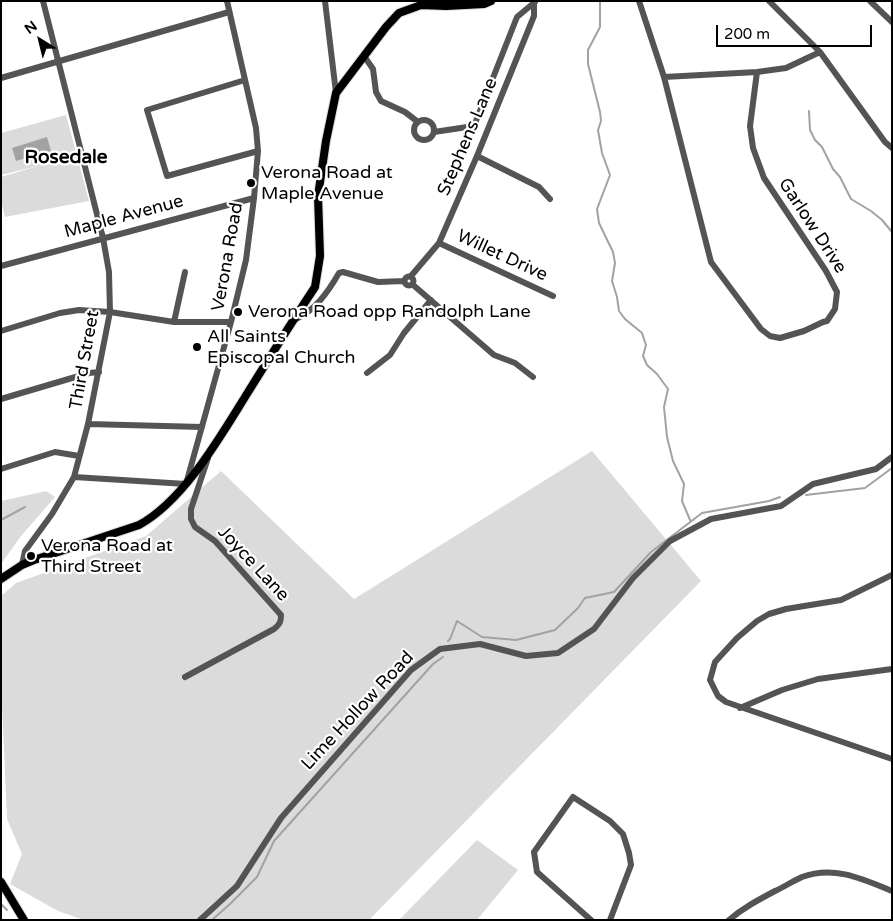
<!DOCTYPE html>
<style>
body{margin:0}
#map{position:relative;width:893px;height:921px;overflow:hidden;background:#fff;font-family:"Varela Round",sans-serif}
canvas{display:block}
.frame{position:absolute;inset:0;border:2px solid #000;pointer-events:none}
.north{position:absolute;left:15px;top:15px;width:50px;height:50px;-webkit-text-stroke:4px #fff;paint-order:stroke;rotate:324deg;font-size:14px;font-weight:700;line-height:20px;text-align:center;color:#000}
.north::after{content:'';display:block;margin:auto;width:18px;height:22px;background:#000;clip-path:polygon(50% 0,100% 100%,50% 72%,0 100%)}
.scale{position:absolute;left:716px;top:25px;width:156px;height:22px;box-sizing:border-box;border:2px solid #000;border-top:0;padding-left:6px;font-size:15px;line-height:18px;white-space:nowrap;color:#000;-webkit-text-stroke:4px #fff;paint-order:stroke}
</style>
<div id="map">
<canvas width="893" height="921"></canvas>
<div class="frame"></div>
<div class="north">N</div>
<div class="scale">200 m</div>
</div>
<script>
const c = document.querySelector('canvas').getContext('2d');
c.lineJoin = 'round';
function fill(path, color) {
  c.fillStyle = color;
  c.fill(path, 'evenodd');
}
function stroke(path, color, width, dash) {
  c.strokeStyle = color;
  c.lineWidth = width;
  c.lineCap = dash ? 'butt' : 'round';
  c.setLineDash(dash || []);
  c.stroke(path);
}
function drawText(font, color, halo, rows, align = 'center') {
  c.font = font + ' "Varela Round",sans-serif';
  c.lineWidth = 4.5;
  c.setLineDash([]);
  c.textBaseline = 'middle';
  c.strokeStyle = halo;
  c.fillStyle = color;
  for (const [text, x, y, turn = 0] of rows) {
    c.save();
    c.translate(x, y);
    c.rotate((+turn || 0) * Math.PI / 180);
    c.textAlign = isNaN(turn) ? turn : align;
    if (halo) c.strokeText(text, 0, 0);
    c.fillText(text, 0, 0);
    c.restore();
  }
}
const green = new Path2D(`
 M66,115L89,201L5,217L1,200V177L38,166L1,175V133Z
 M592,451L701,581L369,920H84L58,911L10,884L22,854L7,819L1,680V596L16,583L146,536L221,471L354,599Z
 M46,491L55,497L21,536L1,564V501Z
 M477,840L518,870L477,920H399Z`);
const water = new Path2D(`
 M47,137L51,151L16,161L12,148Z`);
const stream = new Path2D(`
 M600,1V27L588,50V64L600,112L601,121L598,130L602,153L610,175L597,209L599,223L613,252L615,263L612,281L617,297L619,311L625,319L642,333L646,345L643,356L647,365L657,374L668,389L664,407L667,437L673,461L684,484L682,501L690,520
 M809,111L810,130L815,140L822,147L833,169L840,177L851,199L871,211L882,220L892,232
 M806,495L865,488L892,468
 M1,520L25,507
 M448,641L450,639L457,621L482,637L516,640L555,630L578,608L585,598L614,592L651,552L702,513L769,501L780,497
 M1,904L7,910
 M212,920L230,904L257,877L274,841L433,664L443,657`);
const minor = new Path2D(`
 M325,1L336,93
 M639,1L664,77L711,262L761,329L770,336L780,338L804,331L823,322L827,321L835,309L837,292L826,271L764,178L753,148L750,126L757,72
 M769,1L820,52L885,142L892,148
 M870,1L892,22
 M364,56L373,69L376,92L381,101L405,112L418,122
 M664,77L757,72L786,68L820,52
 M1,78L229,12
 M245,80L147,110L167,176L258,151
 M414 130a10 10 0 1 1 20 0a10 10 0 1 1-20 0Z
 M434,132L474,126L517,17L535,2
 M477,156L539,187L550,199
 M439,243L553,296
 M1,266L254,198
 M411,276L439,243L477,156L534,16V1
 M404.5 281a4.5 4.5 0 1 1 9 0a4.5 4.5 0 1 1-9 0Z
 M412,284L494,355L515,363L533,377
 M294,320C315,311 328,292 339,273L343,272L378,282L404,281
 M174,322L185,272
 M1,331L60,313L79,310L110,312L174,322H231
 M367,373L390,355L404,333L431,300
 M1,399L89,373L99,372
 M88,424L202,427
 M1,469L55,452L79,456
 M74,477L186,484L231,322L246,260L254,198L258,151L256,128L227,1
 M22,565L25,551L52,514L74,477L88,424L110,312L109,272L103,238L43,1
 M892,575L841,600L786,609L769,614L757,621L737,638L715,662L710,680L718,696L726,702L892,759
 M185,677L274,629C280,624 281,622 281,615L215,541L195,527L191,519V509L208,458
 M740,708L782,690L818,679L892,669
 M200,920L237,886L281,818L411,670L440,649L480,644L526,656L558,653L594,629L633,578L670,541L711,519L781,506L813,484L876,469L892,457
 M591,920L537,872L534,852L573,797L610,821L623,834L629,853L631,865L610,920
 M729,920C743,908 758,900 775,891C784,887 793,881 802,877C834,865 863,879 892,891`);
const major = new Path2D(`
 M1,579L22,565L34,560L139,525C183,501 219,439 245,397C268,360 291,323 315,287L320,256L318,196L326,141L336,93L386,27L399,13L421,5L446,6L484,4L491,1
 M1,882L24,920`);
const markers = [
 [251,183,5,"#000"],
 [238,312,5,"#000"],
 [197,347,5,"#000"],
 [31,556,5,"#000"]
];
const streetNames = [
 ["Stephens Lane",468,137,-67],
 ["Maple Avenue",124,217,-15],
 ["Garlow Drive",812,226,57],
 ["Willet Drive",502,256,25],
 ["Verona Road",228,257,-80],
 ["Third Street",85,360,-80],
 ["Joyce Lane",253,564,47],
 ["Lime Hollow Road",358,711,-47]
];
const poiNames = [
 ["Verona Road at",261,173],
 ["Maple Avenue",261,194],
 ["Verona Road opp Randolph Lane",248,312],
 ["All Saints",207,337],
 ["Episcopal Church",207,358],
 ["Verona Road at",41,546],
 ["Third Street",41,567]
];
const neighbourhoodNames = [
 ["Rosedale",66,158]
];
fill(green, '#dbdbdb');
fill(water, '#a2a2a2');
stroke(stream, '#a2a2a2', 2);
stroke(major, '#dbdbdb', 10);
stroke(minor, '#545454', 6);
stroke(major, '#000', 8);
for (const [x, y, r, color] of markers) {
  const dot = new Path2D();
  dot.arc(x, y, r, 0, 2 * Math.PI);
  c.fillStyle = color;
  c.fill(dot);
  stroke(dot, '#fff', 2);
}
drawText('18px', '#000', '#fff', streetNames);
drawText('18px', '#000', '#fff', poiNames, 'left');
drawText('bold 19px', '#000', '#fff', neighbourhoodNames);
</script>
